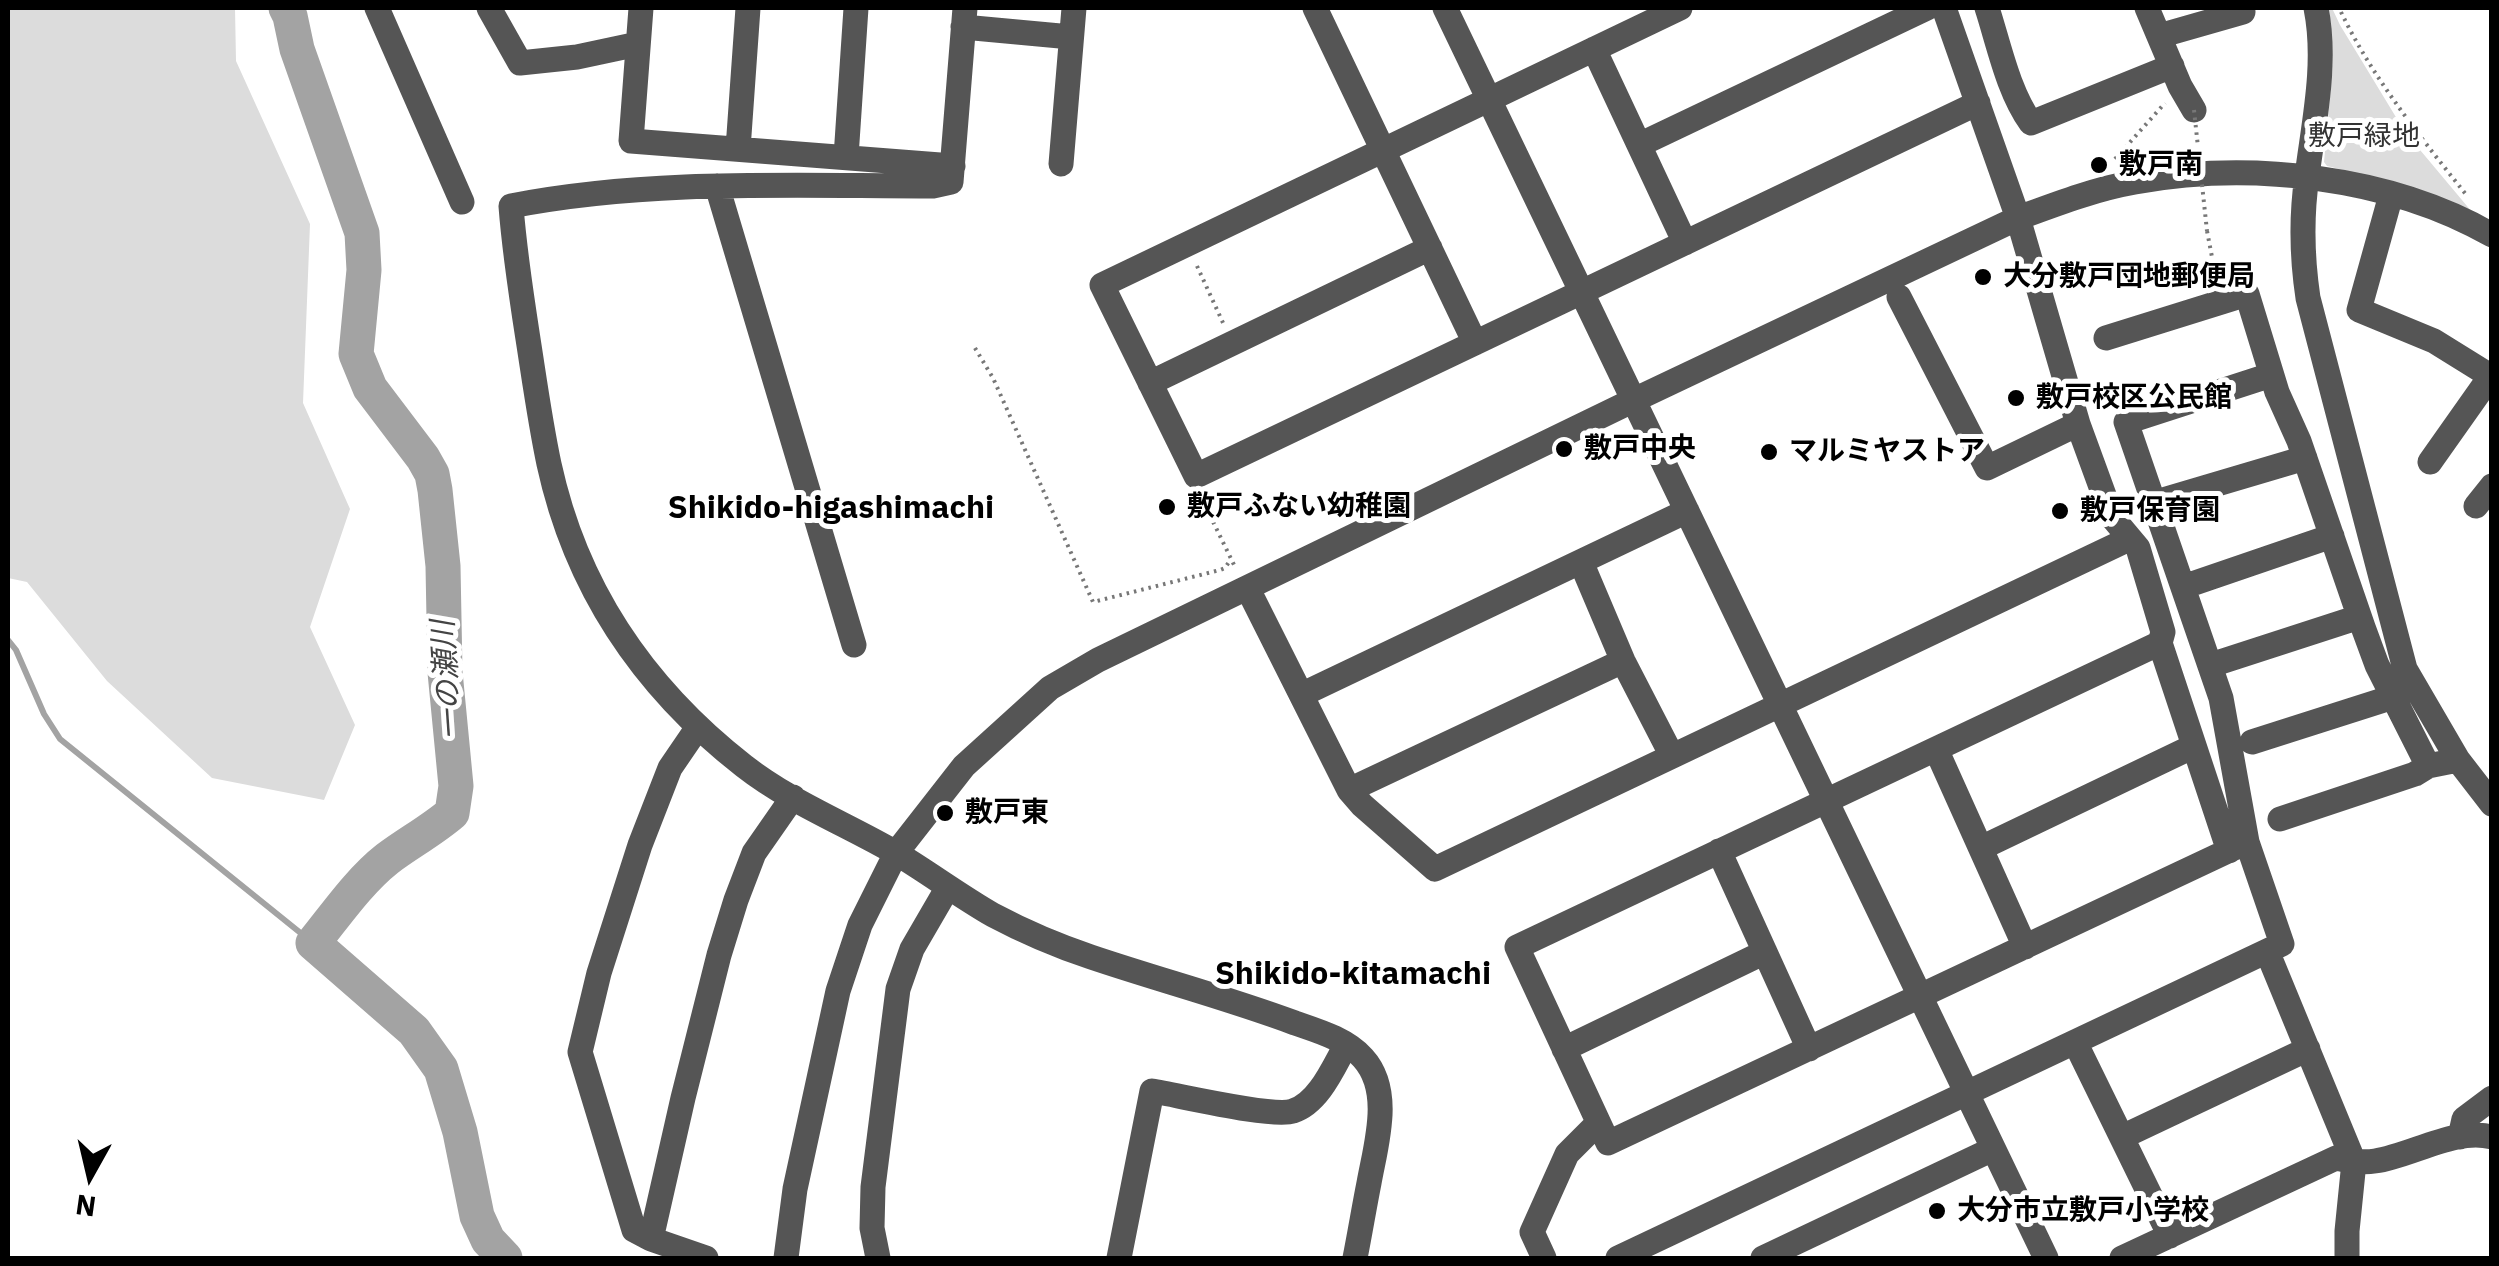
<!DOCTYPE html>
<meta charset="utf-8">
<style>
body{margin:0}
#map{position:relative;width:2499px;height:1266px;overflow:hidden;background:#fff;font-family:"IBM Plex Sans",sans-serif}
canvas{display:block}
.frame{position:absolute;inset:0;border:10px solid #000;pointer-events:none}
.north{position:absolute;left:40px;top:1126px;width:100px;height:100px;-webkit-text-stroke:8px #fff;paint-order:stroke;rotate:188deg;font-size:28px;font-weight:700;line-height:40px;text-align:center;color:#000}
.north::after{content:'';display:block;margin:auto;width:35px;height:45px;background:#000;clip-path:polygon(50% 0,100% 100%,50% 72%,0 100%)}
</style>
<div id="map">
<canvas width="2499" height="1266"></canvas>
<div class="frame"></div>
<div class="north">N</div>
</div>
<script>
const c = document.querySelector('canvas').getContext('2d');
c.lineJoin = 'round';
function fill(path, color) {
  c.fillStyle = color;
  c.fill(path, 'evenodd');
}
function stroke(path, color, width, dash) {
  c.strokeStyle = color;
  c.lineWidth = width;
  c.lineCap = dash ? 'butt' : 'round';
  c.setLineDash(dash || []);
  c.stroke(path);
}
function drawText(font, color, halo, rows, align = 'center') {
  c.font = font + ' "IBM Plex Sans","Noto Sans JP",sans-serif';
  c.lineWidth = 10;
  c.setLineDash([]);
  c.textBaseline = 'middle';
  c.strokeStyle = halo;
  c.fillStyle = color;
  for (const [text, x, y, turn = 0] of rows) {
    c.save();
    c.translate(x, y);
    c.rotate((+turn || 0) * Math.PI / 180);
    c.textAlign = isNaN(turn) ? turn : align;
    if (halo) c.strokeText(text, 0, 0);
    c.fillText(text, 0, 0);
    c.restore();
  }
}
const green = new Path2D(`
 M8,8H235L236,61L310,224L303,403L350,509L310,627L355,725L324,800L212,778L107,681L27,582L8,578Z
 M2329,8H2332L2340,25L2405,132L2472,212L2380,179L2327,166L2324,162L2333,65Z`);
const stream = new Path2D(`
 M8,640L16,650L44,714L60,739L313,943`);
const river = new Path2D(`
 M286,8L290,16L297,49L362,233L364,270L356,354L370,388L423,458L432,474L435,490L443,566L445,672L456,786L452,813C431,831 408,843 387,859C359,881 335,916 313,943L414,1031L441,1069L460,1132L477,1216L488,1240L505,1258`);
const path = new Path2D(`
 M2341,12C2373,79 2422,139 2468,197
 M2115,159L2165,103
 M2207,231L2217,283
 M1197,266L1224,325
 M975,348L993,378L1093,602L1220,570L1225,568L1231,559
 M1200,495L1235,567`);
const minor = new Path2D(`
 M377,8L462,202
 M489,8L520,63L577,57L638,44
 M641,8L631,141L953,166
 M965,8L951,182L933,186C792,186 650,179 511,206C515,260 524,312 532,365C537,398 542,431 549,464C576,588 644,688 744,766C790,802 846,824 896,853C929,873 960,896 993,915C1025,932 1058,946 1091,957C1159,980 1228,998 1295,1023C1318,1031 1346,1039 1363,1058C1393,1091 1376,1144 1369,1183C1364,1208 1360,1233 1355,1258
 M1315,8L1475,343
 M1445,8L2046,1258
 M1680,8L1102,285L1196,476L1978,103
 M1944,8L2018,218L2078,424L2112,517L2138,548L2163,632L2160,643L2229,851
 M1987,8C1999,45 2008,91 2031,123L2172,66
 M2147,8L2180,86L2194,110
 M2316,8C2327,63 2314,121 2307,176C2301,217 2302,258 2308,298L2405,669L2458,760L2492,804
 M963,27L1071,37
 M2159,36L2243,12
 M1594,49L1685,243
 M1639,145L1927,8
 M738,149L748,8
 M846,157L856,8
 M1061,164L1074,8
 M717,186L854,645
 M2391,195L2359,310L2434,341L2492,377
 M1899,297L1987,468L2078,424
 M2106,338L2247,294L2277,392L2299,441L2363,627L2377,665L2428,766L2458,760
 M1150,383L1430,248
 M2430,462L2490,377
 M2153,503L2305,458
 M2476,506L2492,486
 M1581,562L1623,661L1672,756
 M2183,587L2332,536
 M1253,599L1349,790L1362,805L1435,869L2129,539
 M2160,643L1517,947L1608,1143L2247,842
 M2211,665L2359,617
 M1303,694L1687,511
 M2252,742L2393,697
 M1936,749L2025,947
 M1349,790L1623,661
 M2280,819L2415,774L2428,766
 M1981,848L2194,746
 M1719,851L1809,1049
 M2267,951L2354,1162L2347,1231V1258
 M2075,1042L2170,1236
 M1564,1049L1765,952
 M2122,1137L2308,1049
 M2460,1137L2464,1119L2492,1098
 M651,1239L634,1230L580,1052L599,973L640,845L670,768L698,727
 M706,1258L651,1239L683,1098L719,955L736,900L754,853L793,797
 M786,1258L795,1189L838,991L860,925L896,853L964,766L1050,688L1098,660L1634,400L2018,218C2056,204 2095,189 2135,182C2250,161 2389,176 2492,235
 M878,1258L872,1228L873,1187L898,989L912,949L948,887
 M1119,1258L1152,1091C1178,1095 1273,1118 1293,1111C1319,1103 1334,1066 1346,1045
 M1544,1258L1532,1232L1567,1154L1598,1123
 M1618,1258L2282,944L2247,842L2221,698L2126,422L2271,375
 M1763,1258L1993,1149
 M2122,1258L2336,1158C2349,1161 2362,1163 2375,1161C2411,1156 2456,1127 2492,1137`);
const pathBridge = new Path2D(`
 M2194,110L2207,231`);
const markers = [
 [2099,165,10,"#000"],
 [1983,277,10,"#000"],
 [2016,398,10,"#000"],
 [1564,449,10,"#000"],
 [1769,452,10,"#000"],
 [1167,507,10,"#000"],
 [2060,511,10,"#000"],
 [945,813,10,"#000"],
 [1937,1211,10,"#000"]
];
const parkNames = [
 ["敷戸緑地",2364,137]
];
const poiNames = [
 ["敷戸南",2119,165],
 ["大分敷戸団地郵便局",2003,277],
 ["敷戸校区公民館",2036,398],
 ["敷戸中央",1584,449],
 ["マルミヤストア",1789,452],
 ["敷戸ふない幼稚園",1187,507],
 ["敷戸保育園",2080,511],
 ["敷戸東",965,813],
 ["大分市立敷戸小学校",1957,1211]
];
const waterNames = [
 ["一の瀬川",448,680,-94]
];
const quarterNames = [
 ["Shikido-higashimachi",831,509],
 ["Shikido-kitamachi",1353,975]
];
fill(green, '#dcdcdc');
stroke(stream, '#a3a3a3', 6);
stroke(river, '#a3a3a3', 35);
stroke(path, '#777', 4, [2.5, 5]);
stroke(minor, '#555', 25);
stroke(pathBridge, '#777', 4, [2.5, 5]);
for (const [x, y, r, color] of markers) {
  const dot = new Path2D();
  dot.arc(x, y, r, 0, 2 * Math.PI);
  c.fillStyle = color;
  c.fill(dot);
  stroke(dot, '#fff', 4);
}
drawText('28px', '#333', '#fff', parkNames);
drawText('bold 28px', '#000', '#fff', poiNames, 'left');
drawText('italic 30px', '#444', '#fff', waterNames);
drawText('bold 32px', '#000', '#fff', quarterNames);
</script>
